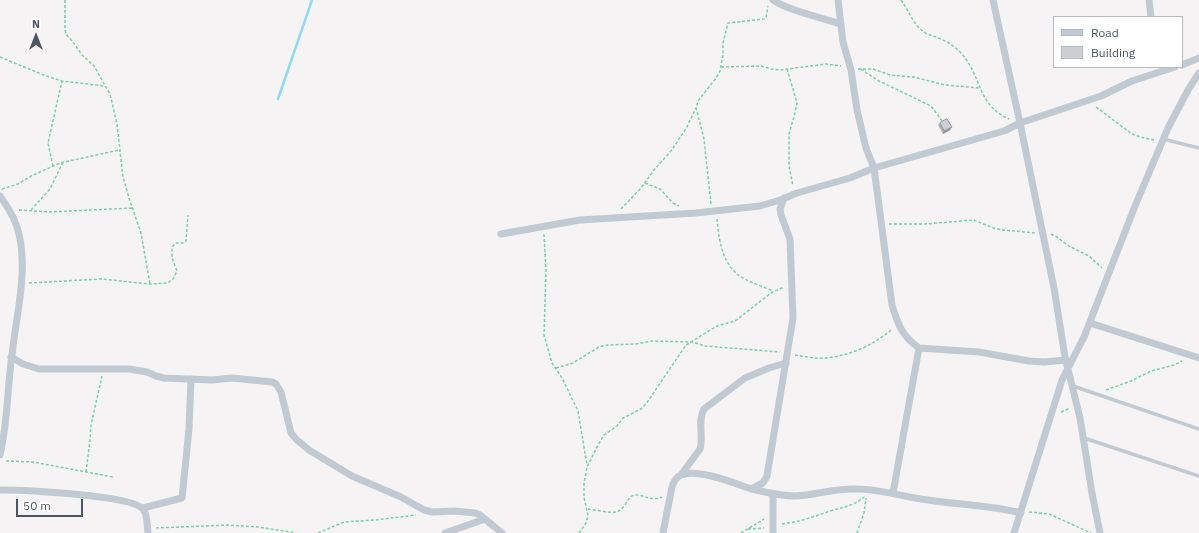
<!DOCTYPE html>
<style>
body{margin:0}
#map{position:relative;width:1199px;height:533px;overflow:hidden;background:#f5f3f3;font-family:"IBM Plex Sans",sans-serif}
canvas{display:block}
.legend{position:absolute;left:1053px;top:16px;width:130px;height:52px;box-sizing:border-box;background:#fff;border:1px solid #b7bbc0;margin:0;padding:5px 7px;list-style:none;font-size:12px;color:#4a5661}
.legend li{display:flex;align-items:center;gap:8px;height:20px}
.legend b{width:20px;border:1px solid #b7bbc0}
.north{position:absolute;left:16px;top:16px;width:40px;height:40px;-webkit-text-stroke:3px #fff;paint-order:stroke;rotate:0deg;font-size:11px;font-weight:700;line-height:16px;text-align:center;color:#4a5661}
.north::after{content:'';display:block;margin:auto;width:14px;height:18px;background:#4a5661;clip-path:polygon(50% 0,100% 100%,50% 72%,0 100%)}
.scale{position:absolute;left:16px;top:499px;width:67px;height:18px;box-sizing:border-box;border:2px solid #4a5661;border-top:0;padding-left:5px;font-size:12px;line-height:14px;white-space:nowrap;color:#4a5661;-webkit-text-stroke:3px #fff;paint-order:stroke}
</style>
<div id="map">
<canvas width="1199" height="533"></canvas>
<ul class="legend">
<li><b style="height:5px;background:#c1cad2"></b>Road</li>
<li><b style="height:11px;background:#cdcfd5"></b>Building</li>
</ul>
<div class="north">N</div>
<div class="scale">50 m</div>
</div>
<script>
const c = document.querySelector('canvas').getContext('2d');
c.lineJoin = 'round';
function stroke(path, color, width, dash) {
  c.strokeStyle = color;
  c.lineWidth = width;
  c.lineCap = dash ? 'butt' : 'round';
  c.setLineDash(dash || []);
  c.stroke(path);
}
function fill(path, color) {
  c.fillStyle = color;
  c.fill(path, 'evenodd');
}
const stream = new Path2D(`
 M278,99L312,0`);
const path = new Path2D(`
 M65,0V30L66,34L73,42L82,55L94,66L110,94L117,124L123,177L129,198L141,233L150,284
 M901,0C910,12 913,26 927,34C930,35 933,36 936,37C946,41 955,46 962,54C982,77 977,105 1009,119
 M0,57L46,76L62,81L105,86
 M721,67L761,66L771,69L780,70L826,64L841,66
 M787,69L797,103L795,113L789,134V166L793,186
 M858,69H873L890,75L914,77L945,85L980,88
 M861,69L877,80L931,106L942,121
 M1096,107L1132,134L1140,137L1154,140
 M53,166L48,143L62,81
 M645,183L660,189L673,203L679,206
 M2,189L18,184L31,176L60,163L119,150
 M711,204L704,139L696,108L698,101L716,78L720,71L723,55V43L728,23L764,19L766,18L768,6
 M621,209L641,188L654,170L671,151L687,127L696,108
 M19,210L49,212L132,208
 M31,210L50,189L63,162
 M717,219C719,238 721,260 737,274C745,281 762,286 773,291
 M889,224H925L974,220L993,228L1003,230L1035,233
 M544,234L546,271L544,335L552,363L562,378L578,411L587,465
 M1051,234L1057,237L1069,246L1089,256L1102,268
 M29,283L101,279L150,284L168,283L173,279L177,271L172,258V247L176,243H183L186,241L188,215
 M795,355C804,356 814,359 823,358C847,357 875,345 892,329
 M556,368L573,363L599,347L607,345L636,344L652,341L692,342L705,346L780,352
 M1106,390L1131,381L1151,371L1174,365L1182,361
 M1061,412L1070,408
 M6,461L33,462L113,477
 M86,472L90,440L91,425L102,376
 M588,509C595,510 609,513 616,512C625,510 627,497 634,495C644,494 650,502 662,497
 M1029,512L1049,514L1091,533
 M782,524C798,522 814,517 830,511C843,507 854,506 864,497
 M156,528L228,525L258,527L296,533
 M748,529L764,528
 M318,533L344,522L375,520L416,515
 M579,533L586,523L588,516L584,497V483L587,467L598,445L604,435L617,426L623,418L641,409L646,404L686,345L717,326L735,321L771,293L784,287
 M741,533L764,519
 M857,533L864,513L866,498`);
const service = new Path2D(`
 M1163,139L1199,148
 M1073,386L1199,429
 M1084,438L1199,476`);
const minor = new Path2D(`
 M773,0C786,10 823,18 841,24
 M838,0L843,42L851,70L857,110L866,148L874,168L892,305C898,325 902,336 919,348L979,352L1029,361L1044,362L1066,360
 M993,0L1020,123L1054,288L1065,357L1080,418L1092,493L1100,533
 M1149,0L1151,17
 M1182,65L1199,58
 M0,196C8,207 16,220 19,234C28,273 16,316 12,355C7,389 8,422 0,455
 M501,234L580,220L696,213L760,206L780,200L797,193L850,178L874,168L1004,131L1020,123L1101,96L1132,81L1175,67
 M1090,323L1199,358
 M11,357L23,364L39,369H129L147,372L156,376L164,378L212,380L232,378L272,382L276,384L281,392L291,433L297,440L309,450L352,476L401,497L424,510L432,512L454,511L475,513L480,515L502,533
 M681,475L700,449C704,436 697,422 704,409L745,378L769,368L786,363
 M751,489C765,492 780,496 795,496C816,495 835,488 856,489C880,489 904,497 928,500C959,505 990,505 1021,513
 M0,490C22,490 132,495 143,509C148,515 147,526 148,533
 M893,493L919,348
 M143,508L182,498L189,429L191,379
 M445,533L485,519
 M663,533L672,487C674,481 676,477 681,475C697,468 734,483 751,489L763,483L767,476L793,318L790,239L781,215L780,209L784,198
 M773,533V494
 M1014,533L1062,380L1084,337L1135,206L1168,128L1188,90L1199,73`);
const wall = new Path2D(`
 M940,123L950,130L943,134L938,125Z`);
const shadedWall = new Path2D(`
 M952,127L950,130L943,134L944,131Z`);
const building = new Path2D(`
 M947,119L952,127L944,131L940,123Z`);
stroke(stream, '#90daee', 2.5);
stroke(path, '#7ad0a6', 1.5, [3, 2]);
stroke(service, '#c1cad2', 3.5);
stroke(minor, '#c1cad2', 7);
fill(wall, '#b0b2b7');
fill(shadedWall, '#909195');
fill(building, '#cdcfd5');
stroke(building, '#909195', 1);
</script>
